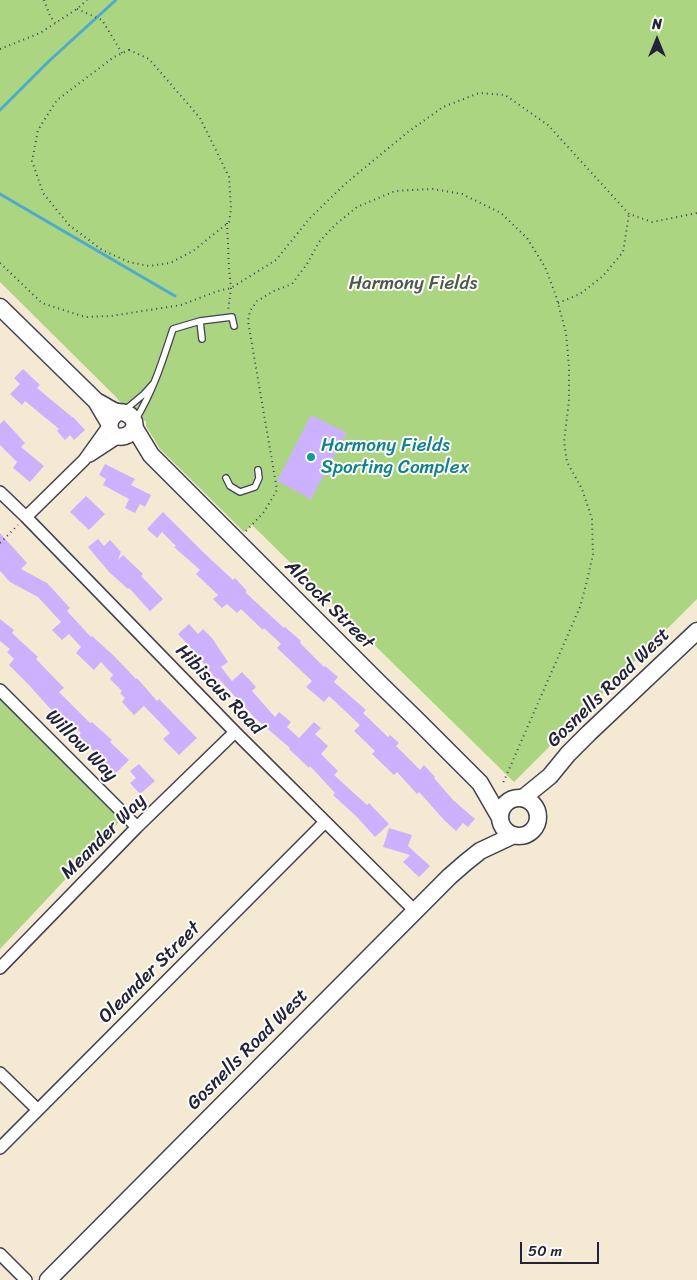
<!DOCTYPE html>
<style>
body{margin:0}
#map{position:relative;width:697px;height:1280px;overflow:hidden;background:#f4ead4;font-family:Sriracha,sans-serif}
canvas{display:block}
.north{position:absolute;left:632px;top:15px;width:50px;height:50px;-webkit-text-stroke:4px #fdfcf7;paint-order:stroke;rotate:0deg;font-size:14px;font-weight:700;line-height:20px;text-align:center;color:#22223b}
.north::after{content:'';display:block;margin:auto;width:18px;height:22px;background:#22223b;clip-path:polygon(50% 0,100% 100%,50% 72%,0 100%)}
.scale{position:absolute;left:520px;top:1242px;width:79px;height:22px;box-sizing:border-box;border:2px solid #22223b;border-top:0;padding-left:6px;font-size:15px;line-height:18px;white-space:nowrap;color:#22223b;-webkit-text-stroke:4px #fdfcf7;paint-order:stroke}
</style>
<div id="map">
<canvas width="697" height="1280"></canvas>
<div class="north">N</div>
<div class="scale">50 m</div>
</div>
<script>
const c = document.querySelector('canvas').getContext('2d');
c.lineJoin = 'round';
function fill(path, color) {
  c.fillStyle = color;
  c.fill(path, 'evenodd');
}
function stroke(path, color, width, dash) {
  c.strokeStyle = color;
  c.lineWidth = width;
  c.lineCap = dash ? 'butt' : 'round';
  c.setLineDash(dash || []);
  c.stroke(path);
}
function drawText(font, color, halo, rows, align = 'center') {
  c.font = font + ' Sriracha,sans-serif';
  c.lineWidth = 4;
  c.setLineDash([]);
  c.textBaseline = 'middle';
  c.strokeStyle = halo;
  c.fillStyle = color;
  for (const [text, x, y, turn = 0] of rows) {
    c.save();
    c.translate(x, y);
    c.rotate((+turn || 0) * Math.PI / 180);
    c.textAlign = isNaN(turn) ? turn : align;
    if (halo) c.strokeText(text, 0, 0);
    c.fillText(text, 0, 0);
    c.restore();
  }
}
const green = new Path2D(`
 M0,0H697V599L514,782L252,525L244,532L160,449L146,426V421L131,416L116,397L0,282Z
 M0,699L28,728L122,819L0,949Z`);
const stream = new Path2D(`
 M0,110L48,62L116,0
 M0,194L175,296`);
const building = new Path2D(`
 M23,369L40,385L37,388L72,417H73L85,430L74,440L70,435L65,440L57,431L59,429L25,401L22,405L10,394L20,384L14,378Z
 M311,415L347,433L311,499L277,481Z
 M4,420L25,443L21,447L44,466L30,482L13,468L17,462L0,445V424Z
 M105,464L135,479L131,485L151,495L145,507L140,504L135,513L125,508L129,499L103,485L106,479L99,475Z
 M86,496L105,514L89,530L70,512Z
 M163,512L202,551L233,580L235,578L247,591L245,592L284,628L285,627L301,641L300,643L324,667L325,666L338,677L334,682L366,710L363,713L388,737L390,735L399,743L396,746L420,770L424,765L435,777L434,778L453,800L475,819L468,827L463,823L456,831L445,821L419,792L417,794L397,772L394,775L372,754L375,751L354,731L360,725L329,696L324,702L306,687L312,681L277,648L281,644L264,628L263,630L241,609L237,613L227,604L222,608L213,599L218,595L196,574L200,570L174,547L176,546L162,532L157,538L147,529Z
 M0,533L27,563L21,569L47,583L70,608L67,611L91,637L92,636L114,656L136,679L137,678L157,701L159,699L197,738L179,755L163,739L170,733L144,706L134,715L122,702L125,698L120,693L122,691L110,679L113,675L101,662L94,670L76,653L81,647L69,634L62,640L52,630L61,622L38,597L10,582L0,571Z
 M98,539L104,546L110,540L121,552L118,560L123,555L143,574L141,576L163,599L150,611L129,588L128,589L109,572L88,547Z
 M0,619L14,630L12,633L38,657L36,659L64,688L59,692L90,723L92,722L112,740L110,742L129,760L115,774L100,760L101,758L78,736L81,733L64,716L59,721L53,714L54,713L29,685L9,665L14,659L7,652L10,649L0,641Z
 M189,624L198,634L203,629L212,638L228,662L221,667L232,681L242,672L256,687L252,691L275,717L279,712L291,722L287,727L299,738L314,722L321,728L315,734L328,746L321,754L338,771L334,775L367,805L369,803L389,824L375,837L357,817L333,795L335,793L310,766L309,768L289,749L290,748L255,718L218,678L216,680L199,657L178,634Z
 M139,764L155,781L140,794L130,783L136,778L130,771Z
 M389,828L412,835L408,846L430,866L419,877L403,862L410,855L383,847Z`);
const path = new Path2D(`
 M44,0L50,16L55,23
 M77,9L102,20L122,53
 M0,49L40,33L77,9L87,0
 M129,50L149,59L200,118L229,177L231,209L229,222L193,251L170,263L149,266L129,262L102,250L69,225L43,193L32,161L38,130L57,100L114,57Z
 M227,223L229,268L231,288L228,311
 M0,263L42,303L85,317L111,316L181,305L218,291L231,288L276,260L309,219L345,184L408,132L443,107L479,93L505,95L548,125L629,214L652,222L697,213
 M558,303L580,294L603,276L623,252L629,214
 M246,531L264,512L277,490L248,321L250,311L257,301L274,291L292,284L307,264L319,242L335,225L357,207L395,191L433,189L462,194L501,213L527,238L545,267L556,296L566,333L569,366V401L564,442L567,462L582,489L592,519L593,554L587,581L580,607L503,783
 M0,543L18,525`);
const lane = new Path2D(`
 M200,321L202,339
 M125,410L144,394L153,384
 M136,419C154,389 162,362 173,329L200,321L232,317L234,326
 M226,478L230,486L240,492L255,487L259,478L258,470`);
const street = new Path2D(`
 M90,456L119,437
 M0,492L26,517L235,732L415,911
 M26,517L84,460L109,425
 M0,690L137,827
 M0,968L137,827L235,732
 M0,1073L38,1110
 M0,1148L325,822
 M0,1254L26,1280`);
const secondary = new Path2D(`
 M0,307L96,401L109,423
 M96,401C103,404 110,410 117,412C120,412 123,412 125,413C132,415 136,422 134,428C132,432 129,435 125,436C109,441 103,420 119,412
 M134,427L151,455L379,683L418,721L480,783L499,816
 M523,798L550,776L568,754L589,733L697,631
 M500 817a19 19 0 1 1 38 0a19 19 0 1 1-38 0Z
 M48,1280L449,877L465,863L480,851L514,835`);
const markers = [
 [311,457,5,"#0f9aa8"]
];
const parkNames = [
 ["Harmony Fields",413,284]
];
const cultureNames = [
 ["Harmony Fields",321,446],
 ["Sporting Complex",321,468]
];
const streetNames = [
 ["Alcock Street",329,605,45],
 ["Gosnells Road West",609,688,-44],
 ["Hibiscus Road",219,690,46],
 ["Willow Way",81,746,45],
 ["Meander Way",104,837,-45],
 ["Oleander Street",150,973,-45],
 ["Gosnells Road West",248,1050,-45]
];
fill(green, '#acd581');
stroke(stream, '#4eabcd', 3);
fill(building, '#ccb1fe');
stroke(lane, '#424052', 8);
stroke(street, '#424052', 14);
stroke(secondary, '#424052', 19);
stroke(path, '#424052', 2, [1, 4]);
stroke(lane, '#fff', 5.5);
stroke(street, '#fff', 11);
stroke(secondary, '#fff', 16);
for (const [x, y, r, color] of markers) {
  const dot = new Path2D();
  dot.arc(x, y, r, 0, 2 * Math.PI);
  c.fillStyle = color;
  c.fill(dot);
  stroke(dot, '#fdfcf7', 2);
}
drawText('19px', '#4b5850', '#fdfcf7', parkNames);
drawText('19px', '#0d838f', '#fdfcf7', cultureNames, 'left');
drawText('19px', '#22223b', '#fdfcf7', streetNames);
</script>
